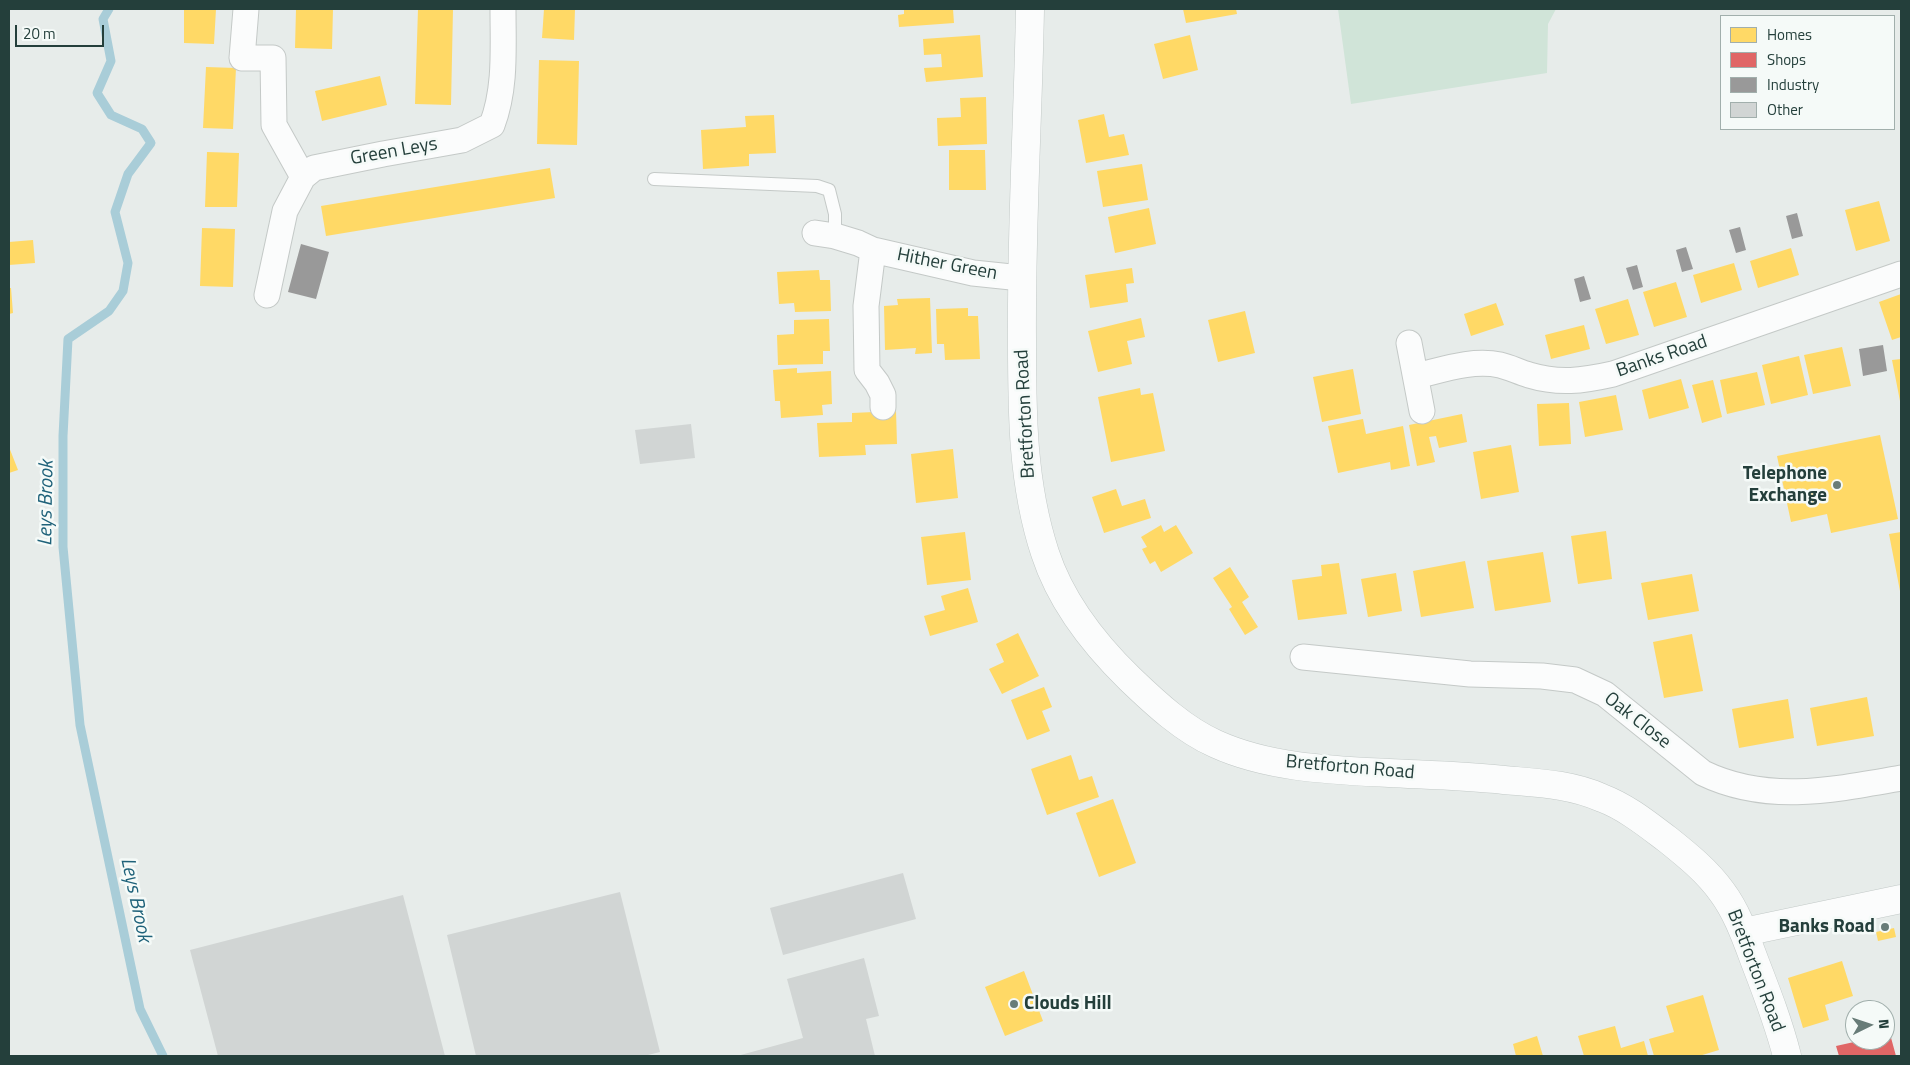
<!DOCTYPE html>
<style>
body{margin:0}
#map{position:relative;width:1910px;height:1065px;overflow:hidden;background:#e7ecea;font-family:"Titillium Web",sans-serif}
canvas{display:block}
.frame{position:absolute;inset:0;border:10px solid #243f3b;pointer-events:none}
.legend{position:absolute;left:1720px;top:15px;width:175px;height:115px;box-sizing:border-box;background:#f5faf8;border:1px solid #a1afac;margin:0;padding:6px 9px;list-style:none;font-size:15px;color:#243f3b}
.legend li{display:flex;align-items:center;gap:10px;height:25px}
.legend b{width:25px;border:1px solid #a1afac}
.north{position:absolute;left:1845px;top:1000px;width:50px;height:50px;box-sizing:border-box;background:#f5faf8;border:1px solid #a1afac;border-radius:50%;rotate:86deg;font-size:14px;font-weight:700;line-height:20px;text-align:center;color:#243f3b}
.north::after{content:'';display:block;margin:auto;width:18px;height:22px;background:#687c78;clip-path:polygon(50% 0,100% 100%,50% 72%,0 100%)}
.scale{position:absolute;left:15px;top:25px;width:89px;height:22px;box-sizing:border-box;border:2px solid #243f3b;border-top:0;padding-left:6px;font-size:15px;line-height:18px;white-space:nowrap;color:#243f3b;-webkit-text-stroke:4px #f5faf8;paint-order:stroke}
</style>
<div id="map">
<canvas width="1910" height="1065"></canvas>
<div class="frame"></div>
<ul class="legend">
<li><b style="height:14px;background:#ffd966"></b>Homes</li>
<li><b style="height:14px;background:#e06666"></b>Shops</li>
<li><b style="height:14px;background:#999"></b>Industry</li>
<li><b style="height:14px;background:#d1d5d4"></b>Other</li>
</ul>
<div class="north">N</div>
<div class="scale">20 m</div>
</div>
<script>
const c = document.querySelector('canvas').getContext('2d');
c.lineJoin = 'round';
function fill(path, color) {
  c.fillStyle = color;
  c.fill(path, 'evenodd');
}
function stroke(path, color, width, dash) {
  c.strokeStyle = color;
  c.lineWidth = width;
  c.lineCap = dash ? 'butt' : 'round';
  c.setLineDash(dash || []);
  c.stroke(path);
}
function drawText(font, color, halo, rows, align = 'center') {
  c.font = font + ' "Titillium Web",sans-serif';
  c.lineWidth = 5;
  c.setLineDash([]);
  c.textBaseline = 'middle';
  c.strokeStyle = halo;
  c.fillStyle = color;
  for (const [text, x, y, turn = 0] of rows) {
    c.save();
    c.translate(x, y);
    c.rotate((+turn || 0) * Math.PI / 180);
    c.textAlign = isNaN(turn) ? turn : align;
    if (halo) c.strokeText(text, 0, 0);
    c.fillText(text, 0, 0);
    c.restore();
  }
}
const green = new Path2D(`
 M1338,9H1556L1548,24L1547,73L1351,104Z`);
const homes = new Path2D(`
 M184,9H216L214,44L184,43Z
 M296,9H333L332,49L295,48Z
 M418,9H453L451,105L415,104Z
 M544,9H575L574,40L542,38Z
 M904,9H953L954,23L899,27L898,15L904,14Z
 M1183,9H1236L1237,14L1186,23Z
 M980,35L983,77L926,82L924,68L942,67L941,54L924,55L923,39Z
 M1190,35L1198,70L1163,79L1154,44Z
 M539,60L579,61L577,145L537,144Z
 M206,67L236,68L233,129L203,128Z
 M380,76L387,105L322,121L315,91Z
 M986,97L987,144L938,146L937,118L961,117L960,98Z
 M1104,114L1109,137L1124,134L1129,155L1086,163L1078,120Z
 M774,115L776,153L749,154V166L703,169L701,130L746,127L745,116Z
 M949,150H985L986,190H949Z
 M207,152L239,153L237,207H205Z
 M1142,164L1148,200L1103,207L1097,171Z
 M550,168L555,198L326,236L321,206Z
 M1879,201L1890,241L1856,251L1845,210Z
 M1149,208L1156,244L1115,253L1108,217Z
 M202,228L235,229L233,287L200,286Z
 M33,240L35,263L9,265V242Z
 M1791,248L1799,275L1758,288L1750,261Z
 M1734,263L1742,290L1701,303L1693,275Z
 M1132,268L1134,283L1126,284L1128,302L1090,308L1085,275Z
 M819,270L820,280H830L831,311L795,312L794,303L779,304L777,272Z
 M1676,282L1687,317L1654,327L1643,292Z
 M9,288H11L13,313L9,314Z
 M1901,294V337L1892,340L1879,302Z
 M930,298L932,353L915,354L916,348L885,350L884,306L898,305L897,299Z
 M1628,299L1639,335L1606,344L1595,309Z
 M1496,303L1504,325L1471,336L1464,314Z
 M968,308V316H978L980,359L945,360L944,344H937L936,309Z
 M1245,311L1255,353L1218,362L1208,320Z
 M1141,318L1145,337L1127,341L1132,364L1098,372L1088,331Z
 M829,319L830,351H823V364L778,365L777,335L794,334V320Z
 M1584,325L1590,349L1551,359L1545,335Z
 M1842,347L1851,386L1813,394L1804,355Z
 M1799,356L1808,395L1771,404L1762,365Z
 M1901,359V401H1900L1892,360Z
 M797,368V373L831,371L832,404L822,405L823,415L781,418L780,401H775L773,370Z
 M1353,369L1361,414L1322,422L1313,377Z
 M1757,372L1765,405L1727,414L1720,380Z
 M1681,379L1689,408L1649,419L1642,390Z
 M1713,380L1722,417L1702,423L1692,385Z
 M1140,388L1141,395L1153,393L1165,451L1111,462L1098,397Z
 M1616,395L1623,430L1585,437L1579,402Z
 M1569,403L1571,444L1539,446L1537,404Z
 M896,411L897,444L865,445L866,455L819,457L817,423L852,422V413Z
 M1462,414L1467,442L1439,448L1436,436L1429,437L1435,462L1417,466L1409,425Z
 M1363,419L1366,434L1403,426L1410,466L1391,470L1390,462L1338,473L1328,426Z
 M1880,435L1898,519L1831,533L1827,514L1791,522L1777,456Z
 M1511,445L1519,492L1481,499L1473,452Z
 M9,447L18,470L9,473Z
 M953,449L958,498L916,503L911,454Z
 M1116,489L1122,506L1145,499L1151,518L1104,533L1092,497Z
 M1161,525L1164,532L1176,525L1193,553L1161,572L1155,561L1150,564L1142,549L1147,547L1141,537Z
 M1606,531L1612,579L1578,584L1571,536Z
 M965,532L971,580L927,585L921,537Z
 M1901,532V591H1900L1889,534Z
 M1543,552L1551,602L1495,611L1487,561Z
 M1465,561L1474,608L1421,617L1413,571Z
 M1339,563L1347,614L1298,620L1292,580L1322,576L1321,565Z
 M1230,567L1249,597L1242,602L1258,627L1245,635L1229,609L1232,607L1213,578Z
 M1396,573L1402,611L1368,617L1361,579Z
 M1692,574L1699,611L1648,620L1641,583Z
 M968,588L978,622L930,636L924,616L945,610L941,596Z
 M1018,633L1039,676L1002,694L989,669L1004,662L996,644Z
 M1692,634L1703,691L1664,698L1653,642Z
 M1044,687L1052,707L1042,711L1050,731L1027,740L1011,700Z
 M1867,697L1874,736L1817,746L1810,708Z
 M1788,699L1794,738L1739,748L1732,709Z
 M1071,755L1079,780L1092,776L1099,797L1047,815L1031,769Z
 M1113,799L1136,863L1099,877L1076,813Z
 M1894,928L1896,937L1878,941L1876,932Z
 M1842,961L1853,996L1825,1005L1829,1020L1803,1028L1788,978Z
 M1024,971L1043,1021L1005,1036L985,987Z
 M1703,995L1719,1050L1699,1056H1654L1649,1039L1674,1032L1666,1006Z
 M1615,1026L1621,1048L1644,1041L1648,1056H1584L1578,1036Z
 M1537,1036L1543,1056H1516L1513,1044Z`);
const shops = new Path2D(`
 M1890,1034L1896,1056H1839L1836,1046L1863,1040H1885V1035Z`);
const industry = new Path2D(`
 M1797,213L1803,236L1792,239L1786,216Z
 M1740,227L1746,250L1736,253L1729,230Z
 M301,244L329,252L316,299L288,292Z
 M1686,247L1693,269L1682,272L1676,250Z
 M1637,265L1643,287L1633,290L1626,268Z
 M1584,276L1591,299L1580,302L1574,279Z
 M1883,345L1887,371L1863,376L1859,349Z`);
const stream = new Path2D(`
 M109,9L103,19L111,61L97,93L111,115L142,129L151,143L128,174L115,212L128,263L123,291L109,311L68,339L63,436V547L80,725L140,1009L163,1056`);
const building = new Path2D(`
 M691,424L695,458L640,464L635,430Z
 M903,873L916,919L783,955L770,908Z
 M620,892L660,1052L644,1056H476L447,935Z
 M403,895L445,1056H218L190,950Z
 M864,958L879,1016L866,1019L875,1056H737L803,1038L787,979Z`);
const lane = new Path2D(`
 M654,179L817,186L829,190L835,214V236`);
const street = new Path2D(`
 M246,9L242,58H273L274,125L303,177
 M815,233L835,236L858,243L873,250L973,273L1021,278
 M873,250L866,306L867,370L877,383L883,395V407
 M267,295L285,211L303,177L314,168L383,154L462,140L492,125C506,88 503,49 503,9
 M1409,343L1422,411
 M1416,376C1442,370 1472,359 1500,365C1509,367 1519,372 1529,375C1559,384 1582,381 1613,374L1901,274
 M1303,657L1470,674L1542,676L1575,680L1605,694L1703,773C1767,804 1834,790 1901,778`);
const secondary = new Path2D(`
 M1030,9C1028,119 1021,229 1022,340C1022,412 1022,483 1045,553C1061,602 1094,644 1130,679C1155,703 1184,730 1216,744C1269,768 1331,770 1389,773C1428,775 1466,776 1504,780C1538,783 1571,784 1602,798C1626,807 1647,824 1667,839C1687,855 1707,871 1722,892C1737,912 1746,938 1755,962C1767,993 1779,1024 1787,1056
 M1744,932L1901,899`);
const markers = [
 [1837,485,5,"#687c78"],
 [1885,927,5,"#687c78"],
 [1014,1004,5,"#687c78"]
];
const streetNames = [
 ["Green Leys",394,152,-10],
 ["Hither Green",947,265,11],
 ["Banks Road",1662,357,-19],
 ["Bretforton Road",1026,414,-93],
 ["Oak Close",1637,721,38],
 ["Bretforton Road",1350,768,5],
 ["Bretforton Road",1755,971,69]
];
const poiNames = [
 ["Telephone",1827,474],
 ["Exchange",1827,496],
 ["Banks Road",1875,927],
 ["Clouds Hill",1024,1004,"left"]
];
const waterNames = [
 ["Leys Brook",47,503,-89],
 ["Leys Brook",135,900,78]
];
fill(green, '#d0e4d8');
fill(homes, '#ffd966');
fill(shops, '#e06666');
fill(industry, '#999');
stroke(stream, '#a9cdd8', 9);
fill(building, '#d1d5d4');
stroke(lane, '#c4c9c7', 14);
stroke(street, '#c4c9c7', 27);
stroke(secondary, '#c2c9c7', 29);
stroke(lane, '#fbfcfc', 12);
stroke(street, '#fbfcfc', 25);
stroke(secondary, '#fbfcfc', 28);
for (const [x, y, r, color] of markers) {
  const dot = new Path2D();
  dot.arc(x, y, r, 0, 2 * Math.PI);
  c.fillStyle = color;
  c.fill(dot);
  stroke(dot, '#f5faf8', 2);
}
drawText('19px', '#243f3b', '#f5faf8', streetNames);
drawText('bold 19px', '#243f3b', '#f5faf8', poiNames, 'right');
drawText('italic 20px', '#1f627a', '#f5faf8', waterNames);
</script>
